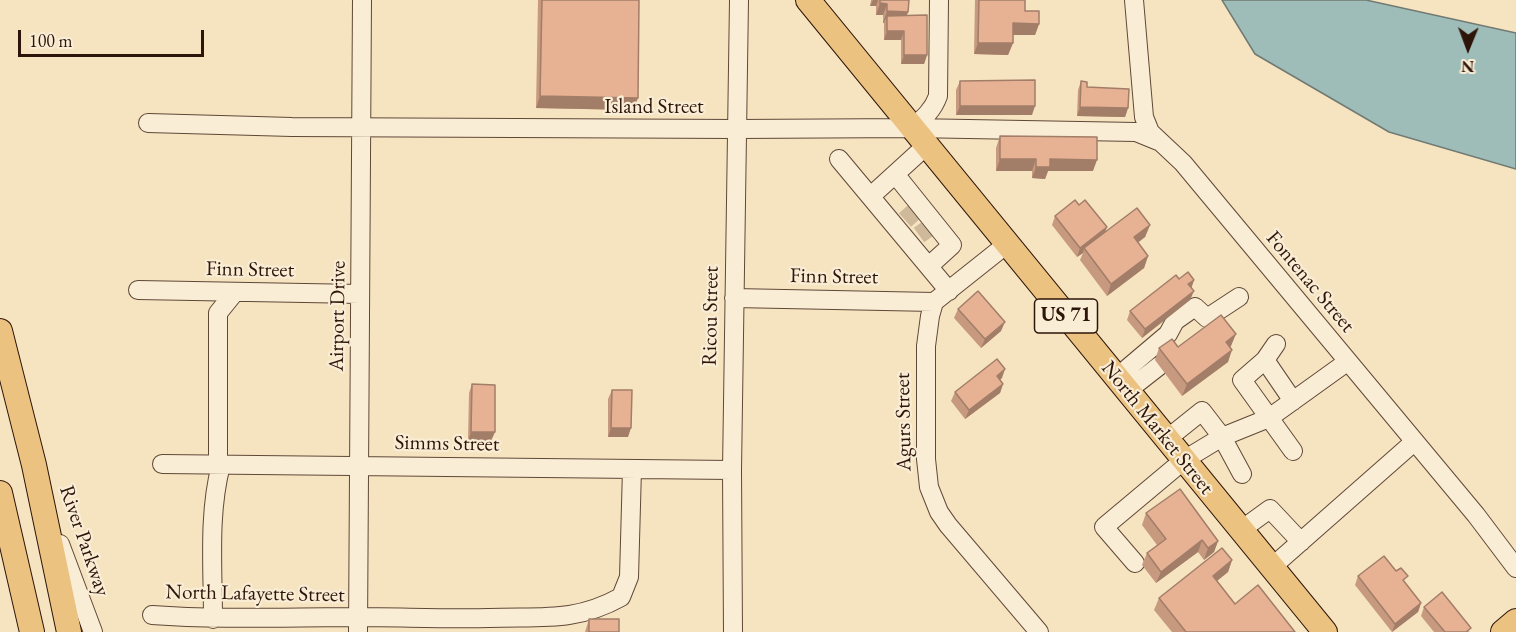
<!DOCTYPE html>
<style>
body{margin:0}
#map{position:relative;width:1516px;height:632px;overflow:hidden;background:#f6e3c0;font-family:"EB Garamond",serif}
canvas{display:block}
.north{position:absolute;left:1438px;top:18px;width:60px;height:60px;-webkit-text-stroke:4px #f9edd6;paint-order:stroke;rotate:181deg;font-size:16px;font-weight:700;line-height:24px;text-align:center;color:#2e1509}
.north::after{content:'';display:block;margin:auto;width:21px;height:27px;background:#2e1509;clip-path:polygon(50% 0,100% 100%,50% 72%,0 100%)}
.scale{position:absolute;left:18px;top:30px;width:186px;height:27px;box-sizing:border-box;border:3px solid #2e1509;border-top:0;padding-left:8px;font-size:18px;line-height:21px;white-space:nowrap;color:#2e1509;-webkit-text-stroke:4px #f9edd6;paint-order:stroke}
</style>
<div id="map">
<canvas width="1516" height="632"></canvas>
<div class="north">N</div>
<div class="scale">100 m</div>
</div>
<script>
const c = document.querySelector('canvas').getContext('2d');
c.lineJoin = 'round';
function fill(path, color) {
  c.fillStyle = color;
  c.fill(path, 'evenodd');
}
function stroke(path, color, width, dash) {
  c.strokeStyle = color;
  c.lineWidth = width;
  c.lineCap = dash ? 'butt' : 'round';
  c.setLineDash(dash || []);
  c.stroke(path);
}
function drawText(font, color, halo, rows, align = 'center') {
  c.font = font + ' "EB Garamond",serif';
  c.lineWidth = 4.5;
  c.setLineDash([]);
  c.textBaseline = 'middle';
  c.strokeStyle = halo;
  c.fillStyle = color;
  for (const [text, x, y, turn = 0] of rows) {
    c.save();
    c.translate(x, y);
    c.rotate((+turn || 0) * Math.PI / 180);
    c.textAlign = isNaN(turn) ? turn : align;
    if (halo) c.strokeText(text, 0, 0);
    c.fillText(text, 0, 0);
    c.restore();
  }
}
const water = new Path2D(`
 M1222,0H1366L1516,33V169L1389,132L1255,54Z`);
const minorTunnel = new Path2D(`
 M905,220L915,211
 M919,235L929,228`);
const minor = new Path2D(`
 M1134,0L1144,117L1150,132L1183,163L1476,515L1516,568
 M148,123L292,127L737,129L912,128L1136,132L1158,141
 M912,128C924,118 933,110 938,96L939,0
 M839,159L949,291
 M895,174L952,245L929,266
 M871,196L927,145
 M1007,244L934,302L930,316L926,346V459L929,487L939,512L948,525L1039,632
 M138,290L360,294
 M734,298L934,302
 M1265,360L1276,344
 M1116,378L1168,334L1175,321L1195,307L1207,318L1239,297
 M1127,391L1159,366
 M1293,401L1265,360L1242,380L1293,451
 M1167,439L1202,411L1222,437L1242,474
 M162,464L732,470
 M218,465V313L235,292
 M1241,530L1270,509L1301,542
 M60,544L93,632
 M1135,563L1104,527L1184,460L1222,437L1269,418L1347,362
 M1272,567L1414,442
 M152,615C220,620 288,617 357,617C401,617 445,619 489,618C540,616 574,623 621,597L629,577L632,469
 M213,619C213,568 208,514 221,465
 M358,632L362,0
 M733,632L732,470L739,0`);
const major = new Path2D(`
 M808,0L1325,632
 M0,331L34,465L69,632
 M0,493L32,632
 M1503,632L1516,621`);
const wall = new Path2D(`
 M538,0H639L633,110L536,108Z
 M871,0H909L907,16L927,55L924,64H901V40H884V23H883V15H876V6H870Z
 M975,0H1025V11L1039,24L1035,35H1013V43L1008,55L974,54Z
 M960,81L1032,115H956V90Z
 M1081,81L1087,87L1128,108L1125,117L1077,116L1078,90Z
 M1000,136L1093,171H1048L1045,179L1032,178V171H996V148Z
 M1079,205L1105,232L1150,225L1145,237L1138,242L1148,256L1144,268L1107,296L1080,260L1083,253L1077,257L1052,225L1055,216Z
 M1179,279L1194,280L1191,288L1190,300L1142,338L1127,320L1130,311Z
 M958,309L1001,331L981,348L954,318Z
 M1231,346L1230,347L1228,362L1182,396L1155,360L1159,348Z
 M1002,378L1000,380L1003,384L1000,393L965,419L951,401L955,392Z
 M472,384L491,441H468L469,393Z
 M612,390L628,437H608V399Z
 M1146,513L1218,541L1214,552L1204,560L1198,552L1156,583L1142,565L1147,553L1157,545L1142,525Z
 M1232,560L1228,572L1217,581L1235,604L1295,632H1172L1154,610L1159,598Z
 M1358,576L1405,584L1421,603L1418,612L1392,632L1355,585Z
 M1424,607L1470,632H1434L1421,616Z
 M589,619L619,632H585Z`);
const shadedWall = new Path2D(`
 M873,0H878L876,6H870Z
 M880,3L887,4L883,15H876Z
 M887,11L908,12L904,23L887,16L884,23H883Z
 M1013,23L1039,24L1035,35H1009Z
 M887,31H904L901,40H884Z
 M978,43H1013L1008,55L974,54Z
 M904,55H927L924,64H901Z
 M540,96L638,98L633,110L536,108Z
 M960,106H1035L1032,115H956Z
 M1080,107L1128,108L1125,117L1077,116Z
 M1000,159H1036L1032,171H996Z
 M1050,159L1097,160L1093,171H1048L1045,179L1032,178L1036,167Z
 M1150,225L1145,237L1130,249L1134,237Z
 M1107,227L1104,236L1084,248L1083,253L1077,257L1080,248Z
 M1148,256L1144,268L1107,296L1111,284Z
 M1194,280L1191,289L1188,284Z
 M1194,291L1190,300L1142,338L1145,329Z
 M1005,322L1001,331L981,348L985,339Z
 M1236,334L1231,346L1222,353L1226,342Z
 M1232,350L1228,362L1182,396L1187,384Z
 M1005,369L1002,378L993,385L997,376Z
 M1003,384L1000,393L965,419L969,410Z
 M611,428H631L628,437H608Z
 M471,432H495L491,441H468Z
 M1202,540L1198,552L1156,583L1161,572Z
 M1218,541L1214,552L1204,560L1208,548Z
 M1232,560L1228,572L1208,588L1213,576Z
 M1421,603L1418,612L1392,632L1395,624Z`);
const building = new Path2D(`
 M542,0H639L638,98L540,96Z
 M880,0H909L908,12L887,11V4L880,3Z
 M979,0H1025V11H1039V24L1013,23V43H978Z
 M927,15V55H904V31H887V16Z
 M1035,80V106H960V81Z
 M1081,81L1087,82V87L1129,89L1128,108L1080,107Z
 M1000,136L1097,137V160L1050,159V167H1036V159H1000Z
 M1075,200L1079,205L1085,200L1107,227L1080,248L1055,216Z
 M1137,208L1150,225L1134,237L1148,256L1111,284L1084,248Z
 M1188,272L1194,280L1188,284L1194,291L1145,329L1130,311L1176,275L1179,279Z
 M978,291L1005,322L985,339L958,309Z
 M1221,315L1236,334L1226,342L1232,350L1187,384L1159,348L1172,339L1178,347Z
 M997,359L1005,369L997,376L1003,384L969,410L955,392Z
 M472,384L495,385V432H471Z
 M612,390H632L631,428H611Z
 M1180,489L1218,541L1208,548L1202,540L1161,572L1147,553L1166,539L1146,513Z
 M1222,548L1232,560L1213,576L1235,604L1258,585L1295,632H1186L1159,598Z
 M1384,556L1396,571L1401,568L1408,576L1403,580L1421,603L1395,624L1358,576Z
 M1442,592L1471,628L1466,632H1445L1424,607Z
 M589,619H619V632H589Z`);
const shields = [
 [1066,316,63]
];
const shieldNames = [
 ["US 71",1066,316]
];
const streetNames = [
 ["Island Street",654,107],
 ["Finn Street",250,270,1],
 ["Finn Street",834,277,1],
 ["Fontenac Street",1310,282,50],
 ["Airport Drive",338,316,-89],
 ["Ricou Street",711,316,-89],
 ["Agurs Street",904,422,-91],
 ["North Market Street",1157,428,51],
 ["Simms Street",447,444,1],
 ["River Parkway",84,541,71],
 ["North Lafayette Street",255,594,1]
];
fill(water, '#9ebdb9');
stroke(water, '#717a73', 1.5);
stroke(minorTunnel, '#ceba9b', 18, [18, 9]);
stroke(minor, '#604837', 20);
stroke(major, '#2e1509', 26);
stroke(minor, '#f9edd6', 18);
stroke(major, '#ebc280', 24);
fill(wall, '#c7997f');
fill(shadedWall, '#a27d68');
fill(building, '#e7b294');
stroke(building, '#a27d68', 1.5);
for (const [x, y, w] of shields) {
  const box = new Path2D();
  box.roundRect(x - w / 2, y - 17, w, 34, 4.5);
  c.fillStyle = '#f9edd6';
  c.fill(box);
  stroke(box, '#2e1509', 1.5);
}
drawText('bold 20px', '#2e1509', null, shieldNames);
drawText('21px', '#2e1509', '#f9edd6', streetNames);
</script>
